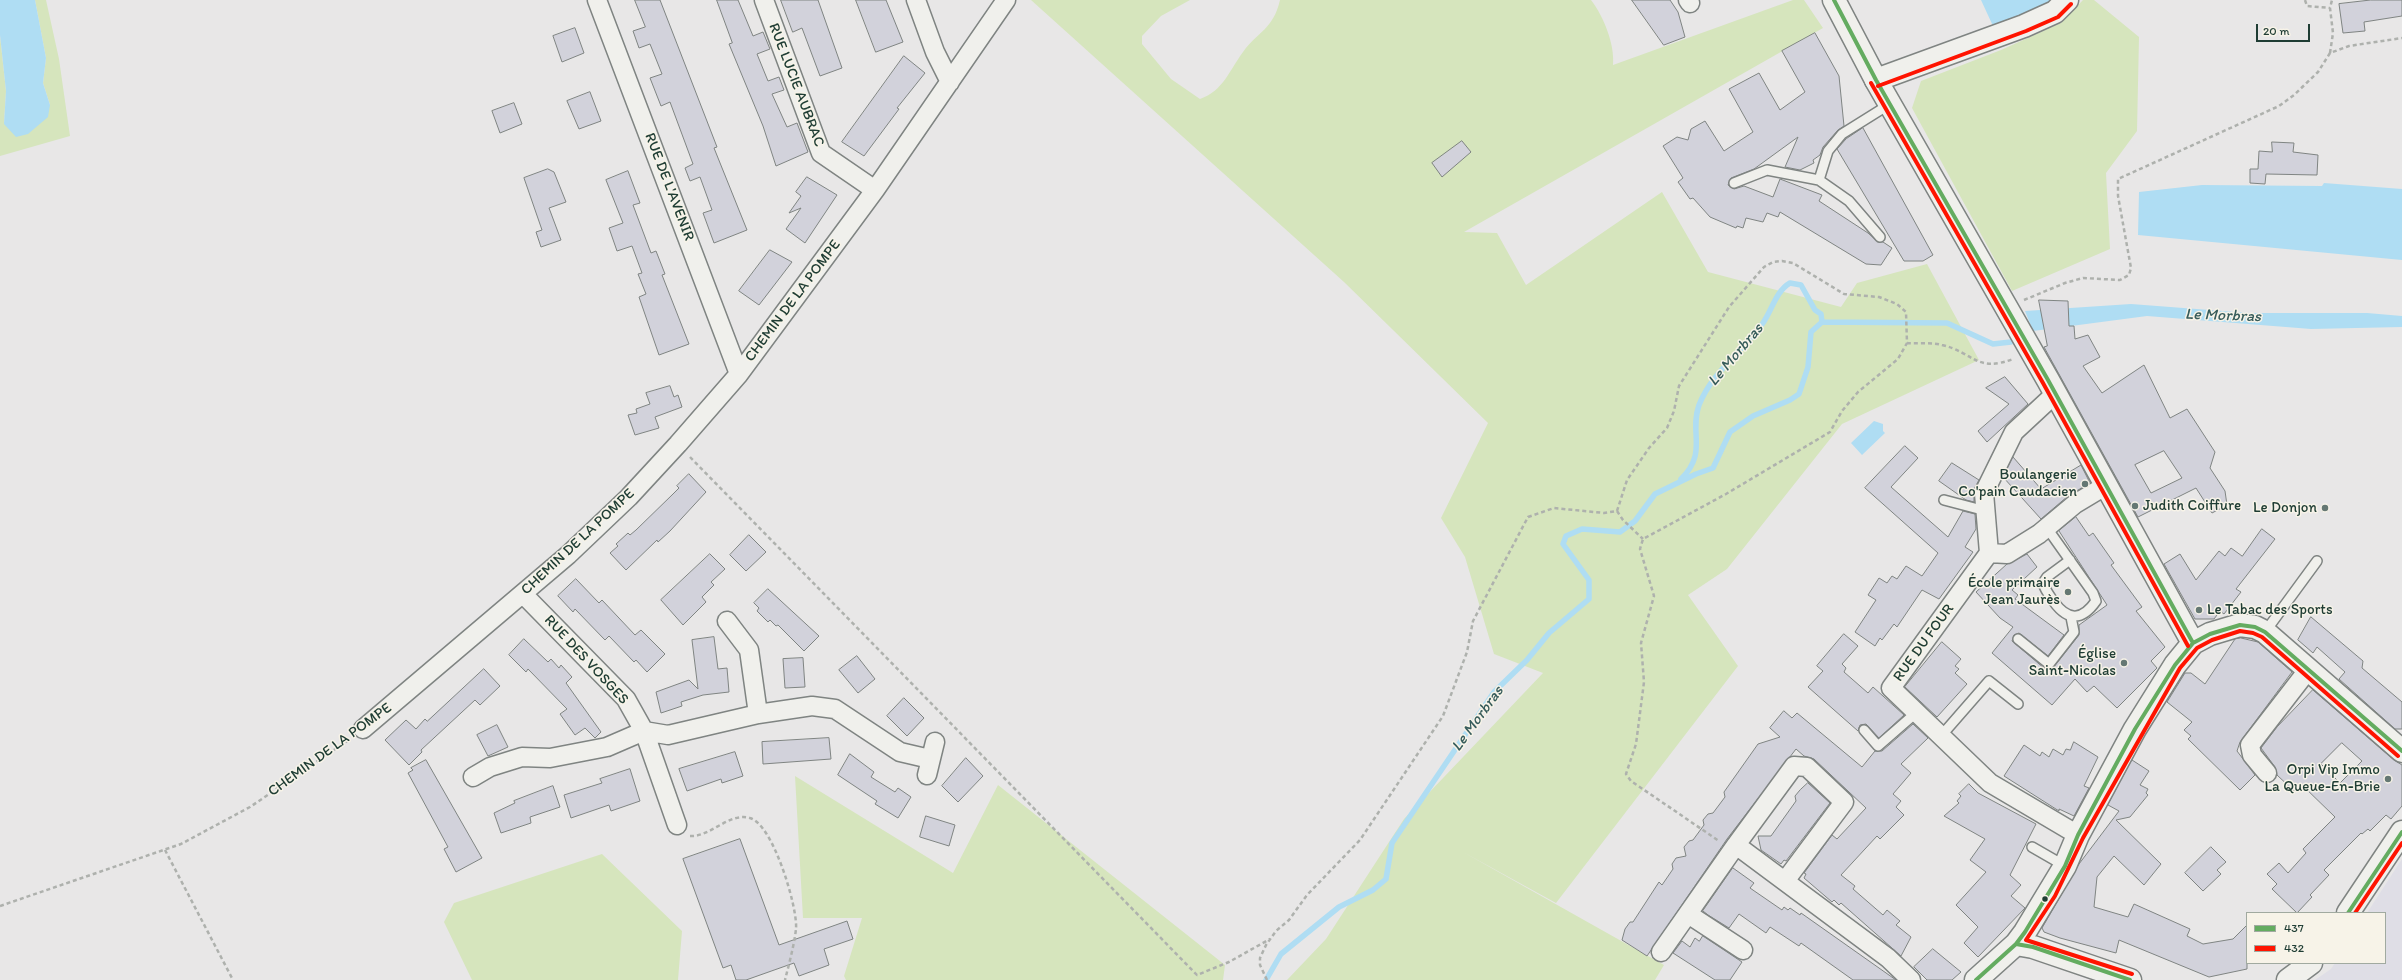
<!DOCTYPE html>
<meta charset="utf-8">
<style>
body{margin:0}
#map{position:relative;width:2402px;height:980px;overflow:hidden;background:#e8e7e7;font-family:Itim,sans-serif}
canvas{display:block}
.legend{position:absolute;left:2246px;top:912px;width:140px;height:52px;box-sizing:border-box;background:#f7f3e8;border:1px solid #a1aaa0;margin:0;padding:5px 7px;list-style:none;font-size:12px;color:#1f3d34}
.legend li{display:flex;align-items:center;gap:8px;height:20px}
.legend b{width:20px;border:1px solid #a1aaa0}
.scale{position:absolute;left:2256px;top:24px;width:54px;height:18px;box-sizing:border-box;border:2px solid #1f3d34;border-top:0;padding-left:5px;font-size:12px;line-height:14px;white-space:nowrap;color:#1f3d34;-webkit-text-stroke:3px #f7f3e8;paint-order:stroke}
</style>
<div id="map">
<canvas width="2402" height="980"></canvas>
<ul class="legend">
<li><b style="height:5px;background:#64ac60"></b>437</li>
<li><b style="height:5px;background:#ff1400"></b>432</li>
</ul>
<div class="scale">20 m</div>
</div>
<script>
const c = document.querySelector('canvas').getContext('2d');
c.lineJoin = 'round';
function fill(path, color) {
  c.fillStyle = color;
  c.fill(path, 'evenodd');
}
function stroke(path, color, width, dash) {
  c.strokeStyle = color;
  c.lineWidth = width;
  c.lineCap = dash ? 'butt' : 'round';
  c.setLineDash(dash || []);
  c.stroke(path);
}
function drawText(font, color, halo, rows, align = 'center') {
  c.font = font + ' Itim,sans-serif';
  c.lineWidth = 3;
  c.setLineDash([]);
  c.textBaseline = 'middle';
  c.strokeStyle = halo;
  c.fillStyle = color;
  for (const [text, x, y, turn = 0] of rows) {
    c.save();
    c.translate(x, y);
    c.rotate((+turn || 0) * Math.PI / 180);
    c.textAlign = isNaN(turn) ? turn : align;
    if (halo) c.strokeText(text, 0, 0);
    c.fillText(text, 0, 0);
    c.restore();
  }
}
const built = new Path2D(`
 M2402,859V980H2315L2331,969L2335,963H2385V913H2367Z`);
const green = new Path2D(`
 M35,0H46L59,59L70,136L0,156V35L6,91L4,124L50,105L43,83L46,58Z
 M1031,0H1190L1161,16L1142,36V44L1171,79L1200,99C1223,91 1229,71 1243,52C1258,31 1273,30 1280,0H1591C1604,17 1615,45 1613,65L1793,0H1804L1823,28L1464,232L1497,233L1526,285L1662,192L1708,272L1841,307L1857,283L1927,264L1979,360L1842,424L1727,569L1688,595L1738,666L1556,903L1463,852L1664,965L1655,980H1287L1326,939L1404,819L1543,673L1494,654L1465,557L1441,518L1488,423L1344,282Z
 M2083,0H2094L2139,37L2137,131L2106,173L2110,249L2012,291L1912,108L1921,81L2001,50L2061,23Z
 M795,776L953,873L998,785L1225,965L1223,980H846L844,976L862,918H803Z
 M602,854L682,931L678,980H472L444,922L454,903Z`);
const water = new Path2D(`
 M0,0H35L46,58L43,83L50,105L48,117L28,134L16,137L4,124L6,91L0,35Z
 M1981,0H2052L2045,7L1993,26Z
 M2324,183L2402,189V260L2138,235L2139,192L2202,185L2322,186Z
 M2131,304L2249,313H2367L2402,316V327L2311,329L2147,316L2033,331L2025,311Z
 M1874,421L1883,424V431L1885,433L1862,455L1851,443Z`);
const stream = new Path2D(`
 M1681,479C1708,453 1689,433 1699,405C1712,372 1743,351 1763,323C1772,310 1776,291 1790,283L1801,285L1815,310L1821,314L1822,322
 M1266,980L1281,954L1339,907L1373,890L1386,879L1392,843L1494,692L1527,660L1549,633L1589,599V580L1563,544L1566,536L1582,529L1620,532L1635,521L1655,494L1696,474L1713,468L1730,432L1753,416L1790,400L1799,394L1808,367L1811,332L1822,322L1947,323L1993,344L2011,342`);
const building = new Path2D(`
 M635,0H660L717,147L714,148L747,230L714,243L703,213L712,210L700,177L690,181L685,168L693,164L670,102L661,106L650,78L662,74L650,44L639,48L633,31L645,27Z
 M717,0H738L753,36L763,32L770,49L757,54L768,81L779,77L784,90L772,94L787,127L797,123L808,152L776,166L763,126L729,44L732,43Z
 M781,0H818L842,68L820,76L802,28L793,32Z
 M856,0H886L903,42L876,52Z
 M1632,0H1670L1678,12L1685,37L1664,45Z
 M2371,0H2402V16L2364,22L2365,31L2343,33L2339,4Z
 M575,28L584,53L562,62L553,36Z
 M1815,33L1839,76L1844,126L1838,130L1823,147L1820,155L1813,160L1814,163L1800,170L1785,167L1798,137L1754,169L1731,178L1728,185L1734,189L1744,186L1773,197L1780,179L1822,195L1819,201L1868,233L1878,242H1883L1892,248L1881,265L1866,264L1780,212L1778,217L1767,213L1763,222L1746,218L1743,228L1737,226L1736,228L1710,217L1693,198L1690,199L1678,182L1683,178L1663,146L1677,137L1688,140L1691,129L1705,121L1724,151L1753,132L1729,89L1759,73L1780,110L1805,92L1782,51Z
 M904,56L925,73L897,108L899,109L864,156L842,142Z
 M590,92L601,121L579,129L567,101Z
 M514,103L522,124L500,133L492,111Z
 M1863,128L1933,255L1923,261H1904L1837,149L1846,139Z
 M1462,141L1471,152L1442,177L1432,163Z
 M2272,142L2294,143L2293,152L2318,155L2317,175L2266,174L2265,184L2250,183V169H2258L2259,151L2272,152Z
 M548,169L554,172L566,202L549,208L561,240L541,247L536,232L542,230L524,178Z
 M628,171L640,203L633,205L651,253L656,251L665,274L662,275L689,344L659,355L639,297L646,294L638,274L642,273L632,246L617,251L609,228L623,223L606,180Z
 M807,177L837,195L805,243L786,229L801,208L789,213L801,196L796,192Z
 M770,250L792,262L759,305L739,291Z
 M2039,300L2068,301L2069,326H2074L2075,339L2088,335L2100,357L2083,366L2102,393L2144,365L2170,418L2187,409L2215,452L2210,468L2225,491L2227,505L2212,513L2196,488L2138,517L2044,347L2047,346ZM2164,451L2182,478L2151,493L2135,465Z
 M2005,377L2028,404L1987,442L1978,431L2009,404L1986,388Z
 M670,386L674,397L678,395L682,407L655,417L659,428L635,435L628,415L637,413L636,409L650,404L646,393Z
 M1905,446L1918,458L1891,487L1948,537L1963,511L1975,514L1976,529L1965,547L1973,552L1939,599L1922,590L1897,627L1894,624L1882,640L1880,638L1875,646L1855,632L1876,600L1868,595L1879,578L1887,583L1892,576L1897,579L1906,566L1922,576L1938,553L1865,488Z
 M2013,457L2041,489L2081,465L2090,483L2068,496L2041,519L2003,477Z
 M1952,463L1979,480L1974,489V502L1966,500L1939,481Z
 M689,474L706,492L670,531L658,542L657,540L626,570L610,553L618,546L616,544L628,533L630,535L636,530L673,494L679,488L677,486Z
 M2076,517L2089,536L2093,533L2114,563L2111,565L2142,607L2136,611L2165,647L2151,661L2157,668L2117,708L2094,686L2087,692L2075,679L2052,705L1992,653L2013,627L2000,618L1976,592L2007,564L2027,554L2037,567L2012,590L2018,595L2015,599L2064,635L2048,656L2019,633L2014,635L2012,641L2045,669L2053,668L2079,635V625L2107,605L2059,531Z
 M2262,529L2275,539L2236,589L2241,592L2224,614L2220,611L2214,619H2195L2164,564L2180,554L2196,580L2219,551L2225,556L2231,548L2242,556Z
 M749,535L766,552L746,571L730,555Z
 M710,554L725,569L711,582L714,585L702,597L706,602L683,625L661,600Z
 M576,579L599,603L602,600L635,635L641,630L665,654L647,672L636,660L634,662L609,636L605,640L575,609L573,612L558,596Z
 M768,589L819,636L804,651L778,625L776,626L770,620L768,622L757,611L759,608L754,603Z
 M2311,617L2363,661L2362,668L2402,702V729H2395L2339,679L2345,672L2317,647L2313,653L2298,640Z
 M1844,634L1858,646L1842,664L1846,668L1844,672L1868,693L1873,687L1904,715L1879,738L1866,724L1860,725L1858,731L1808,687L1823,671L1817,666Z
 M714,637L718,669L727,668L729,692L703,695L681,702L682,706L661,713L656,692L689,680L698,689L692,640Z
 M2241,638L2258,642L2292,672L2240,742L2237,751L2255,775L2240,790L2188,739L2191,736L2184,730L2192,722L2167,702L2185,673H2191L2205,684L2235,639Z
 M524,639L548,662L551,659L559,668L561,665L572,677L566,683L601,732L595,738L585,728L575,735L560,714L567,709L528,669L526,672L509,655Z
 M1942,642L1961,659L1955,666L1959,669L1955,673L1967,684L1937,717L1905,687Z
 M857,656L875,679L858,693L839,670Z
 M803,658L805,687L785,688L783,659Z
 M484,669L500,686L480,705L475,700L421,750L422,752L409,765L385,740L406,720L416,729L425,719L427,721Z
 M2313,690L2394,760L2402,765V806L2391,819L2386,815L2370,831L2368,829L2362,834L2361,833L2324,870L2329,875L2310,895L2312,897L2297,913L2272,889L2277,884L2267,874L2279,863L2288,873L2306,853L2303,849L2335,817L2301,784L2294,791L2277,775L2275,767L2261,748L2277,727ZM2342,743L2362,761L2340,783L2321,764Z
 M904,698L924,718L907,736L887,716Z
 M1784,711L1792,718L1797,713L1862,767L1875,751H1882L1913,724L1928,738L1901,764L1911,773L1893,794L1901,801L1896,807L1904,815L1880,839L1877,836L1841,875L1855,886L1853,889L1883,915L1887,910L1900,921L1896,925L1911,937L1901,956L1841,903L1839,905L1834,900L1832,902L1804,878L1806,874L1804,873L1832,835L1837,839L1866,808L1814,759L1804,756L1796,749L1727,839L1647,956L1622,940L1625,929L1630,922H1633L1659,882L1662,885L1673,869L1672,864L1676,858L1686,856L1684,847L1689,841L1693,840L1704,825L1703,820L1708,814L1713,813L1725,797L1724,792L1758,744L1780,737L1770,728Z
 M497,725L508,747L488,756L477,735Z
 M829,738L831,759L763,764L762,742Z
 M2074,742L2098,757L2084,786L2089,788L2074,816L2059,809V811L2004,776L2024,745L2040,756L2042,752L2049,757L2053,749L2063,755L2066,749L2070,750Z
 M735,752L743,776L722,783L721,779L687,791L679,769Z
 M850,754L874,772L871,777L895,792L898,788L911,797L898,818L875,804L877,801L838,775Z
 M966,758L983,776L958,802L942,786Z
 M426,760L482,858L456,872L444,849L448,847L408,773L413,770L411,768Z
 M2132,760L2149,771L2140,785L2148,789L2146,793L2148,795L2130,817L2116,820L2161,864L2144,885L2114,856L2097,877L2094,907L2128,917L2134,904L2190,929L2187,936L2203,944L2233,939L2247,925V969L2209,977L2119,940L2116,953L2060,938L2044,932L2042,928L2079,864L2119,811L2108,805Z
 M630,769L640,801L611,811L609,805L571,818L564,795L602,783L600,779Z
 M1808,783L1830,803L1786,861L1784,860L1781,864L1761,850L1758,836H1771L1796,801L1795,796L1800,790Z
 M1969,784L1978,793L2036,824L2010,875L2021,885L2011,896L2025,908L1978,957L1964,943L1978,927L1956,905L1986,872L1970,860L1985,839L1944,816L1959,803L1957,801L1961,796L1959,794Z
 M553,786L560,807L530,817L531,823L501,833L494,813L515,803L514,801Z
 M926,816L955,825L949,846L920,837Z
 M740,839L779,945L847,921L853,939L824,949L829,965L799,976L794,963L746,980H736L731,965L723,968L683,859Z
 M2211,847L2226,862L2217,870L2221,874L2203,891L2185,873Z
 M1733,868L1754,883L1750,888L1782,910L1784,907L1788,910L1790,908L1800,915L1801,913L1896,980H1853L1801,943L1799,946L1770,927L1766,933L1739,914L1729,928L1708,915L1703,911Z
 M1703,936L1742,962L1730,980H1715L1673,953L1682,941L1690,947L1695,938L1699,941Z
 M1933,949L1961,972L1952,980H1927L1914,967Z`);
const path = new Path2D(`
 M2305,0L2307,6L2330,8
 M2330,53L2333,33L2330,8L2332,0
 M2024,300L2065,283L2083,278L2120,280L2129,275L2131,268L2118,196V179L2279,106L2294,95L2318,72L2330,53L2349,46L2402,38
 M1907,343C1918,344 1931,342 1942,345C1973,352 1976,373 2013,359
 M690,457L1197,975L1229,962L1270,939
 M1617,511L1627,480L1649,448L1667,428L1674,411L1679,386L1729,307L1764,267L1773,262L1782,261L1793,263L1844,294L1879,297L1897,304L1906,312L1907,343L1898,359L1858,392L1842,411L1830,432L1726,494L1643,539L1640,549L1654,596L1641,643L1644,682L1636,744L1626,774L1631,781L1719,841
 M1617,511L1623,520L1643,539
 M690,836C711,837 729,812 750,818C773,824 798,908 796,929C794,946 789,964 785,980
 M165,850L233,980
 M0,906L181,844L250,807L350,739
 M1267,980L1260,965V958L1266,945L1276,931L1289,920L1307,895L1360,840L1443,716L1467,652L1473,621L1528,517L1554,508L1604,513L1617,511`);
const service = new Path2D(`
 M1819,180L1828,151L1842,134L1890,104
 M1734,183L1767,170L1819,180L1849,201L1880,237
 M1944,500L1986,511
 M2047,528L2093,593L2096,601C2082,621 2068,621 2054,602C2049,595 2045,590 2043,583L2047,577L2070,560
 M2265,632L2317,561
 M2018,639L2049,664L2074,632L2071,617
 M1864,730L1878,746L1917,712
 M1941,736L1989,681L2018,704
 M2032,847L2065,866`);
const minor = new Path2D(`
 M597,0L739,374
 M764,0L821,153L875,190
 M916,0L935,52L950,82
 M1688,0L1690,3
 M2055,394L2014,432L1984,493L1989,553L1891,688L1990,783L2078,835
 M1989,553L2007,554L2039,534L2075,504L2105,486
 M523,594L626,699L644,731L677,825
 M727,621L749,650L758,714
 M363,729L568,555L629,497L678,444L739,374L875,190L1006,0
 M2267,773L2252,755L2250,745L2308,670
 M927,775L935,742
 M473,777L490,767L522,757L550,758L607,747L644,731L668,735L758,714L812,706L835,709L900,752L930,759
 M1785,881L1844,802L1807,767L1794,766L1736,845L1888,958L1911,980
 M1688,914L1743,950
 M1661,952L1736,845`);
const tertiary = new Path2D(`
 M1834,0L1876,80`);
const secondary = new Path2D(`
 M2067,0L2055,12L2024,26L1876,80L2048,380L2193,643
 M2348,913L2402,832
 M2016,944L2033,947L2130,980
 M1976,980L2016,944L2025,932L2065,866L2078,835L2135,729L2175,665L2193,643L2210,634L2240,625L2255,627L2265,632L2402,751
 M2288,980L2311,963`);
const bus1 = new Path2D(`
 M1834,0L1876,80L2048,380L2193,643
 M2348,913L2402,832
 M2016,944L2033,947L2130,980
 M1976,980L2016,944L2025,932L2065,866L2078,835L2135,729L2175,665L2193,643L2210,634L2240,625L2255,627L2265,632L2402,751`);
const bus2 = new Path2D(`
 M1871,83L2043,383L2188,646
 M1878,86L2026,31L2058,17L2071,4
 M2355,913L2402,843
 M2132,974L2026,940L2055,896L2083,838L2180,668L2197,648L2212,640L2240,631L2253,633L2262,637L2398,756`);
const markers = [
 [2085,484,4,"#657873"],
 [2135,506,4,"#657873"],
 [2325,508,4,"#657873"],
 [2068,592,4,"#657873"],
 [2199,610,4,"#657873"],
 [2124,663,4,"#657873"],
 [2388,779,4,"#657873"],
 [2045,899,3.5,"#1f3d34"]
];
const streetNames = [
 ["RUE LUCIE AUBRAC",796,85,69],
 ["RUE DE L'AVENIR",669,187,69],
 ["CHEMIN DE LA POMPE",793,301,-53],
 ["CHEMIN DE LA POMPE",578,542,-43],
 ["RUE DU FOUR",1924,643,-54],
 ["RUE DES VOSGES",586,660,47],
 ["CHEMIN DE LA POMPE",330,750,-36]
];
const poiNames = [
 ["Boulangerie",2077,475],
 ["Co'pain Caudacien",2077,492],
 ["Judith Coiffure",2143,506,"left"],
 ["Le Donjon",2317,508],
 ["École primaire",2060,583],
 ["Jean Jaurès",2060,600],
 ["Le Tabac des Sports",2207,610,"left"],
 ["Église",2116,654],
 ["Saint-Nicolas",2116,671],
 ["Orpi Vip Immo",2380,770],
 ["La Queue-En-Brie",2380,787]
];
const waterNames = [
 ["Le Morbras",2223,316,2],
 ["Le Morbras",1736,355,-50],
 ["Le Morbras",1478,719,-54]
];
fill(built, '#dfdee6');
fill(green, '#d6e5bd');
fill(water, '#afddf3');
stroke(stream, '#afddf3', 5.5);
fill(building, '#d2d2db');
stroke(building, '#7f8482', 1);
stroke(service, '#7f8482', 12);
stroke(minor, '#7f8482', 21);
stroke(tertiary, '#7f8482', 25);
stroke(secondary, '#7f8482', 25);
stroke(path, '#aeb1ad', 2.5, [4, 3]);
stroke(service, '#f0f0ec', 9);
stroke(minor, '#f0f0ec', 18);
stroke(tertiary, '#f0f0ec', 22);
stroke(secondary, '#f0f0ec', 22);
stroke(bus1, '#64ac60', 4);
stroke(bus2, '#ff1400', 4);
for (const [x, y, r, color] of markers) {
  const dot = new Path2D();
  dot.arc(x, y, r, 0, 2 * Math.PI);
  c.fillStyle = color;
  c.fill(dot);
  stroke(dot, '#f7f3e8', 1.5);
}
drawText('15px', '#1f3d34', '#f7f3e8', streetNames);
drawText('15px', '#1f3d34', '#f7f3e8', poiNames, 'right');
drawText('italic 16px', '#375c5b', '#f7f3e8', waterNames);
</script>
